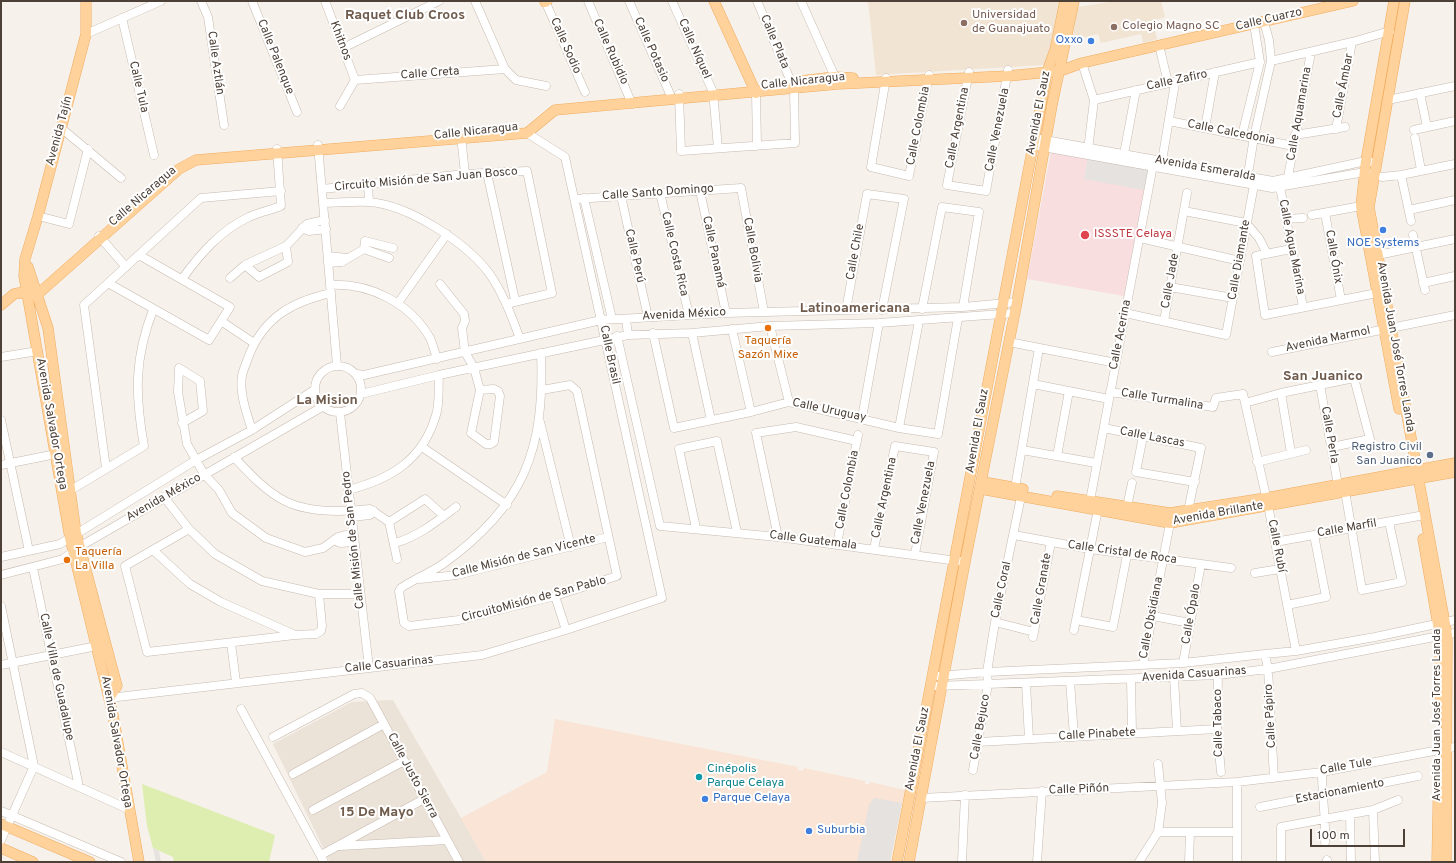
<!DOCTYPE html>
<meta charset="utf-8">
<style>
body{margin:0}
#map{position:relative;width:1456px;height:863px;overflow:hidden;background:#f7f1eb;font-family:Overpass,sans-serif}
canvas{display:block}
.frame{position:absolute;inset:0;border:2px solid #4c4037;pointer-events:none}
.scale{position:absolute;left:1310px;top:829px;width:95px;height:18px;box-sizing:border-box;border:2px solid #4c4037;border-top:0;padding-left:5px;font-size:12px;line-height:14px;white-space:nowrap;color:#4c4037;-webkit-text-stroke:3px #fff;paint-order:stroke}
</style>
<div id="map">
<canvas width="1456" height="863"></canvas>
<div class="frame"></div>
<div class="scale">100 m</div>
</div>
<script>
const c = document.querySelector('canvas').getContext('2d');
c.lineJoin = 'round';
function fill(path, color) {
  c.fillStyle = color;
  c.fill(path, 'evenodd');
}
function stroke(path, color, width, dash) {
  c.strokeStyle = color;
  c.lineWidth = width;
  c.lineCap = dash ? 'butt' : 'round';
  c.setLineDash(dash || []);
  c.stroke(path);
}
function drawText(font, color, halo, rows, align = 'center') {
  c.font = font + ' Overpass,sans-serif';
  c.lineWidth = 4;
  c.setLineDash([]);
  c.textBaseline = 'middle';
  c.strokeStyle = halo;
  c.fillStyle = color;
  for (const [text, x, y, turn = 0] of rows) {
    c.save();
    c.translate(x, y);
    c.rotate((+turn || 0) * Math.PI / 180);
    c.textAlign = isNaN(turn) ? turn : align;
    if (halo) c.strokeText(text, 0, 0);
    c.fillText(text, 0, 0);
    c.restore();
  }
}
const residential = new Path2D(`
 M393,700L461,818L486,862H330L273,744L352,702Z`);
const commercial = new Path2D(`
 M555,719L798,767V770L803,771L804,768L865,781V784H869L870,782L905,790L890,862H486L461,818L547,772Z`);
const education = new Path2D(`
 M868,1H1061L1054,46L1044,65L876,75Z
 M1116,1H1161L1165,17L1153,21L1157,39L1143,43L1141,34L1101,43L1098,34L1072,40L1078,7Z`);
const medical = new Path2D(`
 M1051,151L1148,170L1124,296L1027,279Z`);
const green = new Path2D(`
 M142,784L275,835L269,862H174L173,857L153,848L147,826Z`);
const parking = new Path2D(`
 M1088,158L1148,170L1144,190L1084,179Z
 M874,798L902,803L890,862H857L869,805Z
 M153,848L159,851L161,862H156Z`);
const minor = new Path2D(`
 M201,1L208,17L224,125
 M252,1L297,112
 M325,1L355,80
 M475,1L505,69L516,80L546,86
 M545,1L585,92
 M588,1L632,104
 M629,1L670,94L671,100
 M672,1L713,92L718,148
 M801,1L835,77
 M122,18L154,155
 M86,34L161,1
 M1159,45L1168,83
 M343,48L439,1
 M1271,61L1352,42L1390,31
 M1082,63L1094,100L1088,150
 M969,72L947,185L986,191L1008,70
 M886,78L871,167L909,176L929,75
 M355,80L505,69
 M756,93L757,146
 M1420,93L1427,127
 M679,94L681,151L795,143L794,89L757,1
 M1094,100L1260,62
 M1388,100L1455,86
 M340,106L355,80
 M1169,121L1293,146
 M61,128L121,178
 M1205,128L1215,72
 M1336,129L1352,42
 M1414,130L1455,121
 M1242,135L1260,62L1254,24
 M1295,135L1345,127
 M461,136L465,174
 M1034,138L1273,181L1366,161L1371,162
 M1415,138L1421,170
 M318,145L337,365
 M1032,145L1272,188L1365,172L1382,177L1401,175L1455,164
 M1124,154L1136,90
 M1162,161L1175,83
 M1249,168L1254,137L1271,61L1269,40L1264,22
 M487,173L515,300
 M1401,175L1411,221
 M1288,177L1311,52
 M368,184L369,202
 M1280,187L1303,307
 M322,189L465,174L527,171L552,293L506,304
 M700,191L726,313
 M660,193L689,315
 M621,196L648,317
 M584,198L612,319
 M576,199L741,188L764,312
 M323,203C338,203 354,201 369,202C409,205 465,242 489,273C503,293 512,317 520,339
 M1409,210L1455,200
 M1184,211L1246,223L1259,238L1267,254
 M1325,213L1341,300
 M1312,215L1361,206
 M38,216L69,224L88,149
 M1286,219L1303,218
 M302,228L309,231L326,229
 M1413,235L1425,290
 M99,236L126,267
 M1140,238L1240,261
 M364,249L389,258
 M1291,249L1256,256L1265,315L1377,293
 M328,256L347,258
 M1373,256L1455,239
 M328,263L342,262L364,249L365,241L393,248
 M245,265L259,277L288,262L286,246
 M230,278L245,265L286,246L307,224L325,220
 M182,279C200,254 221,230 249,217C259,212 271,210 281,206L277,149
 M108,283L209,340L230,307L139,255
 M1423,283L1455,276
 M440,284L464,314L465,321L462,328L465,352L474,368L480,390L471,433L486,444H491L494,442L500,396L498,391L494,389L480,390
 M330,285C370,283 410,303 430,338C433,345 435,352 437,359
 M1170,287L1233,298
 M398,303L447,234
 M922,309L942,207L979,212L963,307
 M846,310L867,194L904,199L882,310
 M1125,313L1226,335L1254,185
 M626,319L628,335
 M221,321L254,343
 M1164,321L1187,193
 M770,326L789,402
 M732,329L751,412
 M653,333L674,428L751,412L789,402L899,428L938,434L958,318
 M692,333L711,420
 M617,336L660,526L778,537L965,562
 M1009,342L1116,363
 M1272,352L1455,315
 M541,353C545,450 524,506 443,564C430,573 414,579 401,588L399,591L404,623L409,626L459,620L555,596L617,576L577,391L570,385L542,390
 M1,357L38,351
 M315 389a23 23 0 1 1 46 0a23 23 0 1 1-46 0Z
 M357,374L364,375L601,320L726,313L963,307L1017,302
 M1033,384L1109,399
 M1320,385L1338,485
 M1110,392L1213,407L1216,398L1243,394L1268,505L1296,651
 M1281,393L1291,453
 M361,394L439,375L628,335L692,333L770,326L879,323L1015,313
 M1245,403L1281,393L1354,378L1370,439L1332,447
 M340,413L369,668
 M862,418L879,323
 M1,420L29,551
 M540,422L571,547
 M182,423L203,411L200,381L179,368L178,392L187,444L204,474L219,490L232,513L266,538L305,552L323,548L338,537L353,533
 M899,428L919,321
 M1104,428L1201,448L1188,511
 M252,430C247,415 239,392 242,376C243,370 246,364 248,358C263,318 291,302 331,293
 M1143,436L1136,472L1195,482
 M422,447L507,505
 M1022,450L1096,463
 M1057,456L1069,391
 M234,457C249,473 265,491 285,501C309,513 344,512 370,509L389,522L397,559
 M1257,462L1306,450
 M1,465L56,454
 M106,468L84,305L201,198L281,191
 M1015,488L1039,348
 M71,490L144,446C135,395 134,359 153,310
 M348,490C391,479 423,460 436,415C440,403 438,388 439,375
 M1345,491L1362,590L1402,582L1389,522
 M164,497L189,529L215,554L262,581L319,594H359
 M1089,506L1154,160
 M1127,507L1132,483
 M351,517L370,515L374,511
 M389,522L425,499L444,516
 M696,528L679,449L717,441L737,532
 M189,529L125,566L147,652L295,635L316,634L321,631L322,626L319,594
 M1014,535L1090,549L1231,568
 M778,537L756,433L796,427L857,441
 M334,540L340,543L354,542
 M1275,542L1419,516
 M395,543C419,536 436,522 456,507
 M837,544L858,435
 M874,549L895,446L934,452L915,554
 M153,550L190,584L221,602L293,634
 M1,557L60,544L196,460L252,430L314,390
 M33,568L79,787
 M1255,573L1280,569
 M1,575L63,559L79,547L322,407
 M420,579L457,575L608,537
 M555,596L566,630
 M1287,605L1326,597L1314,535
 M1,606L34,766L1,840
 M1153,616L1190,623
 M1076,620L1113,627L1127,555
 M995,622L1034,632
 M1074,630L1099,504
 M1033,637L1051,542
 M231,643L236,682
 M1265,654L1268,669L1274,778
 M1183,663L1201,564
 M1,665L97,646
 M1143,665L1170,523
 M1218,675L1217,729L1221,772
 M938,676L987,672L1183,663L1265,654L1296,651L1375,637L1455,620
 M1174,677L1177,731
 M1131,679L1132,733
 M1070,681L1074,737
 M1026,683L1029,739
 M936,686L1218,675L1268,669L1455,633
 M109,698L482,655L566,630L662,598L565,157L527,133
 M241,709L324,862
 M273,737L354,694L362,693L370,698L459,862
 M978,742L1217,729
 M1,752L128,809
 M973,770L988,684L987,672L995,622L1022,492
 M1322,772C1322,796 1326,819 1325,842
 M293,774L384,724
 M921,798L1237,782L1322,772L1455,747
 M1260,807L1418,776
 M313,810L404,761
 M1373,810L1375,862
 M1,811L121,862
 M1350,815L1351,862
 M1158,832H1237
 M340,846L447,840
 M321,855L424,799
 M962,862L965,795
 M1037,862L1042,791
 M1139,862L1158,832L1162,803L1158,764
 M1189,862L1190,832
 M1237,862V782
 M1281,862V827L1373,810L1398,800
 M1326,862L1327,860`);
const major = new Path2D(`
 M86,1V34L38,216L25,259L24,276L70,538L113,715L139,862
 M714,1L756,93
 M1394,1L1366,161L1361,206L1399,409
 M1405,1L1369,207L1447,635L1446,862
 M545,2L547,1
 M800,81L835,77L853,78
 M28,267L48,328L76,533L117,686L109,698
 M23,293L28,296L38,294L179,169L196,160L527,133L555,110L838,84L1008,76L1060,71L1082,63L1353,1
 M1,305L14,294L29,291
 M983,482L1023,489
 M981,489L1170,523L1455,472
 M1057,496L1170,513L1266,498L1455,463
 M1423,539L1440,636V697
 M1,824L90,862
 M1,848L33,862
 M897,862L1047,72L1055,50L1065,1
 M909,862L965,562L1017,302L1052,105L1074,1
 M1437,862L1439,763`);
const markers = [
 [964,23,4,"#8d6e63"],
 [1114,27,4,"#8d6e63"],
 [1091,41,4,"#3f7fe0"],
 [1383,230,4,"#3f7fe0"],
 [1085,235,5,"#e0444e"],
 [768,328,4,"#e8710a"],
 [1430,455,4,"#5c6f8a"],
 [67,560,4,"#e8710a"],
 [699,777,4,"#0f9aa8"],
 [705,799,4,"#3f7fe0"],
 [809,831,4,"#3f7fe0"]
];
const educationNames = [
 ["Universidad",972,16],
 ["de Guanajuato",972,30],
 ["Colegio Magno SC",1122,27]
];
const streetNames = [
 ["Calle Cuarzo",1269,20,-13],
 ["Khitnos",340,41,69],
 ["Calle Plata",774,42,67],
 ["Calle Sodio",565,46,66],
 ["Calle Níquel",694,49,66],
 ["Calle Potasio",651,50,66],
 ["Calle Rubidio",610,52,66],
 ["Calle Palenque",275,57,68],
 ["Calle Aztlán",215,63,82],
 ["Calle Creta",430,74,-4],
 ["Calle Zafiro",1177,81,-12],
 ["Calle Nicaragua",803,82,-6],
 ["Calle Ámbar",1344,86,-79],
 ["Calle Tula",138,87,77],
 ["Avenida El Sauz",1039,113,-79],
 ["Calle Aquamarina",1300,114,-80],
 ["Calle Colombia",919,126,-79],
 ["Calle Argentina",958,128,-79],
 ["Calle Venezuela",998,130,-79],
 ["Avenida Tajín",60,131,-75],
 ["Calle Nicaragua",476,132,-6],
 ["Calle Calcedonia",1231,133,11],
 ["Avenida Esmeralda",1205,169,10],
 ["Circuito Misión de San Juan Bosco",426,180,-5],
 ["Calle Santo Domingo",658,193,-4],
 ["Calle Nicaragua",143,197,-41],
 ["Calle Agua Marina",1291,247,79],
 ["Calle Bolivia",752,250,80],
 ["Calle Panamá",713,252,78],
 ["Calle Chile",856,252,-80],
 ["Calle Costa Rica",674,254,77],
 ["Calle Perú",634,256,77],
 ["Calle Ónix",1333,257,80],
 ["Calle Diamante",1240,260,-80],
 ["Calle Jade",1171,281,-80],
 ["Avenida México",684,315,-3],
 ["Calle Acerina",1121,335,-79],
 ["Avenida Marmol",1328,340,-12],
 ["Avenida Juan José Torres Landa",1395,347,80],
 ["Calle Brasil",609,355,78],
 ["Calle Turmalina",1162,400,9],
 ["Calle Uruguay",829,411,12],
 ["Avenida Salvador Ortega",51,424,80],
 ["Avenida El Sauz",978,431,-80],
 ["Calle Perla",1329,435,80],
 ["Calle Lascas",1152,438,11],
 ["Calle Colombia",848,490,-79],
 ["Avenida México",164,498,-30],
 ["Calle Argentina",885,498,-78],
 ["Calle Venezuela",924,503,-79],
 ["Avenida Brillante",1218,514,-10],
 ["Calle Marfil",1347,529,-10],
 ["Calle Misión de San Pedro",354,540,-96],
 ["Calle Guatemala",813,541,7],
 ["Calle Rubí",1276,546,79],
 ["Calle Cristal de Roca",1122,553,8],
 ["Calle Misión de San Vicente",524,557,-14],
 ["Calle Granate",1042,589,-80],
 ["Calle Coral",1002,590,-78],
 ["CircuitoMisión de San Pablo",534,600,-15],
 ["Calle Ópalo",1192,614,-80],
 ["Calle Obsidiana",1152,618,-79],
 ["Calle Casuarinas",389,665,-6],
 ["Avenida Casuarinas",1194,675,-4],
 ["Calle Villa de Guadalupe",56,677,78],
 ["Avenida Juan José Torres Landa",1438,715,-90],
 ["Calle Pápiro",1271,716,-93],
 ["Calle Tabaco",1219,723,-91],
 ["Calle Bejuco",981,727,-80],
 ["Calle Pinabete",1097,735,-3],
 ["Avenida Salvador Ortega",116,742,80],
 ["Avenida El Sauz",918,749,-79],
 ["Calle Tule",1346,767,-10],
 ["Calle Justo Sierra",412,776,62],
 ["Calle Piñón",1079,790,-2],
 ["Estacionamiento",1340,792,-11]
];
const shopNames = [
 ["Oxxo",1083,41,"right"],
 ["NOE Systems",1383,244,"center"],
 ["Parque Celaya",713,799],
 ["Suburbia",817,831]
];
const healthNames = [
 ["ISSSTE Celaya",1094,235]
];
const foodNames = [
 ["Taquería",768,342],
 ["Sazón Mixe",768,356],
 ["Taquería",75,553,"left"],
 ["La Villa",75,567,"left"]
];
const serviceNames = [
 ["Registro Civil",1422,448],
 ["San Juanico",1422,462]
];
const cultureNames = [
 ["Cinépolis",707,770],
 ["Parque Celaya",707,784]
];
const quarterNames = [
 ["Raquet Club Croos",405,16],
 ["Latinoamericana",855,309],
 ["San Juanico",1323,377],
 ["La Mision",327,401],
 ["15 De Mayo",377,813]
];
fill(residential, '#ebe2d8');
fill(commercial, '#f9e4d5');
fill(education, '#f1e4d3');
fill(medical, '#f8dedf');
fill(green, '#ddeeb0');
fill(parking, '#e5e2df');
stroke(minor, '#c6baaf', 9);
stroke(major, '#f0ac5f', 11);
stroke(minor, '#fff', 8);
stroke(major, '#ffd29b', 10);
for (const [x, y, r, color] of markers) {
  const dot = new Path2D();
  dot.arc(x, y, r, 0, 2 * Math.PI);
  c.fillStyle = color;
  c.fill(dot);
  stroke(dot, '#fff', 1.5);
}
drawText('12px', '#785e54', '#fff', educationNames, 'left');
drawText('12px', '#4c4037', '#fff', streetNames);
drawText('12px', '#366cbe', '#fff', shopNames, 'left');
drawText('12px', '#be3a42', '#fff', healthNames, 'left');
drawText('12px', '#c56008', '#fff', foodNames);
drawText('12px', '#4e5e75', '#fff', serviceNames, 'right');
drawText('12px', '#0d838f', '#fff', cultureNames, 'left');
drawText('bold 14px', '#705c4d', '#fff', quarterNames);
</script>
